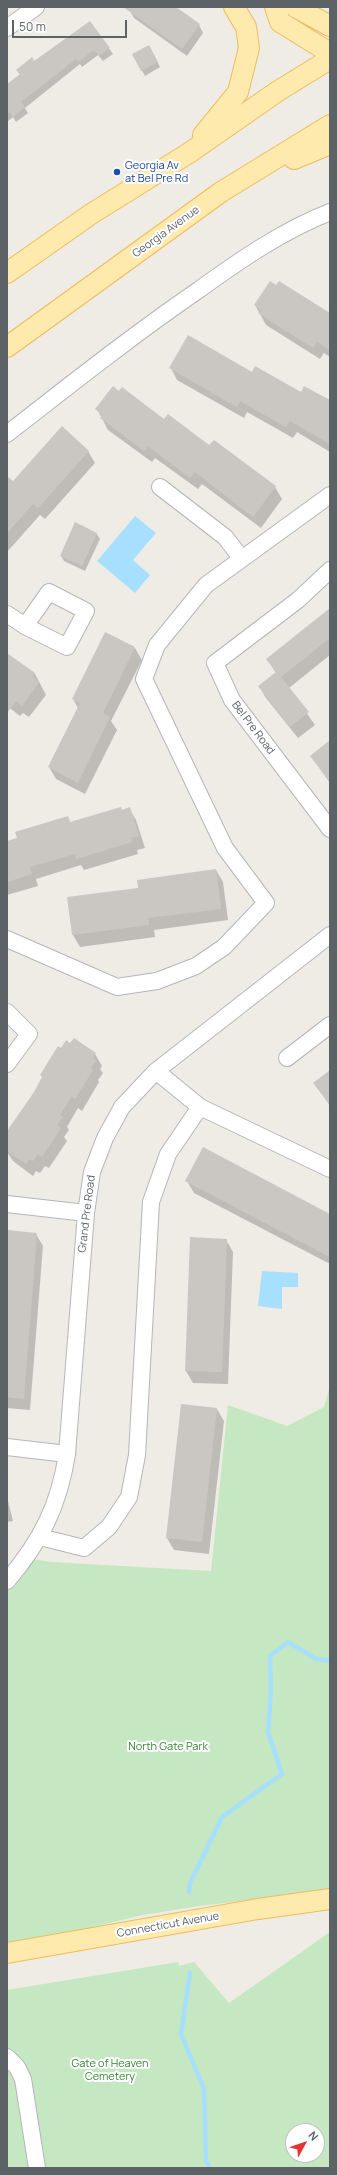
<!DOCTYPE html>
<style>
body{margin:0}
#map{position:relative;width:337px;height:2175px;overflow:hidden;background:#efece6;font-family:Manrope,sans-serif}
canvas{display:block}
.frame{position:absolute;inset:0;border:8px solid #5d6266;pointer-events:none}
.north{position:absolute;left:285px;top:2123px;width:40px;height:40px;box-sizing:border-box;background:#fff;border:1px solid #bec0c2;border-radius:50%;rotate:50deg;font-size:11px;font-weight:700;line-height:16px;text-align:center;color:#5d6266}
.north::after{content:'';display:block;margin:auto;width:14px;height:18px;background:#e83334;clip-path:polygon(50% 0,100% 100%,50% 72%,0 100%)}
.scale{position:absolute;left:12px;top:20px;width:115px;height:18px;box-sizing:border-box;border:2px solid #5d6266;border-top:0;padding-left:5px;font-size:12px;line-height:14px;white-space:nowrap;color:#5d6266;-webkit-text-stroke:3px #fff;paint-order:stroke}
</style>
<div id="map">
<canvas width="337" height="2175"></canvas>
<div class="frame"></div>
<div class="north">N</div>
<div class="scale">50 m</div>
</div>
<script>
const c = document.querySelector('canvas').getContext('2d');
c.lineJoin = 'round';
function fill(path, color) {
  c.fillStyle = color;
  c.fill(path, 'evenodd');
}
function stroke(path, color, width, dash) {
  c.strokeStyle = color;
  c.lineWidth = width;
  c.lineCap = dash ? 'butt' : 'round';
  c.setLineDash(dash || []);
  c.stroke(path);
}
function drawText(font, color, halo, rows, align = 'center') {
  c.font = font + ' Manrope,sans-serif';
  c.lineWidth = 4;
  c.setLineDash([]);
  c.textBaseline = 'middle';
  c.strokeStyle = halo;
  c.fillStyle = color;
  for (const [text, x, y, turn = 0] of rows) {
    c.save();
    c.translate(x, y);
    c.rotate((+turn || 0) * Math.PI / 180);
    c.textAlign = isNaN(turn) ? turn : align;
    if (halo) c.strokeText(text, 0, 0);
    c.fillText(text, 0, 0);
    c.restore();
  }
}
const green = new Path2D(`
 M330,1386V1891L199,1906L143,1915L76,1931L7,1943V1581L26,1558L51,1562L211,1571L228,1405L287,1426L324,1407Z
 M330,1932V2168H7V1990L178,1962L179,1966L194,1962L229,2003ZM293,2131H317V2155H293Z`);
const water = new Path2D(`
 M135,516L156,533L133,560L150,575L135,593L97,561Z
 M262,1271L298,1273V1287H282V1309L258,1306Z`);
const shadow = new Path2D(`
 M132,7H174L199,25L203,33L187,56L134,18L130,11Z
 M90,22L113,54L103,61L98,55L82,67L80,64L25,108L28,113L16,122L13,117L7,122V86L20,75L17,70L34,62Z
 M149,46L160,67L145,76L133,55Z
 M255,305L330,312V357L324,353L320,359L266,325Z
 M171,368L301,393L330,402V452L297,432L293,438L247,412L244,418L177,380Z
 M97,409L210,447L214,441L275,487L282,499L261,528L202,484L198,489L155,458L152,462L108,430Z
 M88,451L95,463L45,519L40,515L7,552V479L13,482Z
 M96,533L100,539L85,571L64,561L61,556Z
 M330,609V655L289,688L315,725L298,738L266,698L259,686L276,673L267,659Z
 M135,648L142,660L111,721L117,730L85,794L56,779L49,767L78,708L73,699Z
 M7,654L35,674L46,695L29,717L23,713L20,716L7,706Z
 M330,741V783L311,756Z
 M129,808L136,820L145,848L137,850L138,854L84,870L81,865L36,879L38,886L7,895V842L68,817L71,823Z
 M216,870L223,882L228,920L154,930L155,937L80,947L73,935L139,889Z
 M61,1050L95,1054L102,1066L100,1069L103,1073L98,1080L99,1082L82,1111L78,1108L67,1127L69,1130L64,1137L67,1141L49,1168L45,1166L40,1173L36,1171L33,1176L13,1161L7,1152V1139Z
 M330,1072V1106L315,1084Z
 M187,1181L330,1215V1264L194,1193Z
 M7,1231L36,1234L43,1246L30,1410L7,1408Z
 M226,1240L233,1252L228,1384L193,1383L186,1371Z
 M217,1409L224,1421L209,1554L174,1550L167,1538Z
 M7,1497L13,1521L7,1522V1526Z`);
const stream = new Path2D(`
 M189,1892L190,1883L222,1817L282,1774L268,1732L271,1691L270,1656L288,1642L316,1659L330,1661
 M190,1973L181,2034L204,2089L206,2161L210,2168`);
const building = new Path2D(`
 M123,7H176L200,24L182,49Z
 M90,21L110,48L99,56L94,50L78,62L76,59L21,102L25,107L13,117L7,110V84L20,74L16,70L32,57L34,61Z
 M149,45L158,62L141,71L132,54Z
 M270,281L276,285L279,281L330,313V350L317,342L313,348L258,313L261,310L254,305Z
 M188,335L252,372L255,366L301,392L304,386L330,400V444L290,421L286,427L240,401L237,407L169,368Z
 M113,386L119,391L122,387L164,419L168,414L209,445L214,440L276,486L253,517L195,472L190,478L148,446L144,451L100,418L102,415L95,409Z
 M62,426L89,451L38,508L33,504L7,533V476L13,481Z
 M75,522L97,533L82,566L60,556Z
 M330,608V638L281,677L309,712L290,727L258,686L276,672L266,659Z
 M105,632L135,647L103,713L110,717L78,783L48,767L80,703L72,699Z
 M7,653L35,673L33,677L39,682L22,706L16,701L7,713Z
 M330,740V782L310,756Z
 M121,807L122,810L130,807L139,836L131,838L132,842L76,859L75,854L30,867L32,874L7,882V841L17,838L15,832L68,816L70,822Z
 M216,869L221,909L148,918L149,925L72,935L67,897L138,888L137,880Z
 M74,1038L96,1053L93,1058L96,1060L91,1068L93,1070L75,1099L71,1097L60,1115L63,1117L57,1125L61,1128L42,1157L38,1154L33,1161L29,1159L26,1164L7,1151V1131L34,1092L42,1077L40,1075L58,1046L61,1048L66,1040L70,1043Z
 M330,1070V1105L313,1083Z
 M203,1147L330,1214V1257L185,1181Z
 M7,1230L37,1233L24,1399L7,1397Z
 M190,1237L227,1239L222,1372L185,1371Z
 M181,1404L217,1408L202,1542L166,1538Z`);
const minor = new Path2D(`
 M7,28L36,7
 M7,434C71,384 133,335 200,289C240,260 284,230 330,212
 M160,487L225,537L242,559
 M330,570L298,600L215,663L232,700L330,829
 M7,614L25,626L67,647L86,611L49,592L25,626
 M7,939L117,987L157,981L196,966L224,947L266,903L225,848L144,679L157,645L206,585L330,495
 M7,1012L29,1034L7,1064
 M287,1058L330,1025
 M156,1071L200,1107L330,1169
 M7,1204L86,1213
 M7,1447L67,1454
 M40,1537L84,1548L109,1527L129,1497L137,1455L151,1202L168,1154L200,1107
 M7,1581C41,1541 59,1506 67,1454L86,1213L92,1172L105,1138L122,1107L156,1071L330,935
 M7,2057L17,2067L23,2079L37,2168`);
const major = new Path2D(`
 M275,7L280,22L330,53
 M295,7L330,26
 M203,135L238,92L249,48L246,27L234,7
 M294,159L330,144
 M7,273L91,214L189,153L278,91L330,59
 M7,347L221,192L330,125
 M7,1953L258,1909L330,1899`);
const markers = [
 [117,172,4,"#1a4fb4"]
];
const transitNames = [
 ["Georgia Av",125,166],
 ["at Bel Pre Rd",125,179]
];
const streetNames = [
 ["Georgia Avenue",166,232,-36],
 ["Bel Pre Road",253,728,53],
 ["Grand Pre Road",87,1214,-83],
 ["Connecticut Avenue",168,1925,-10]
];
const parkNames = [
 ["North Gate Park",168,1747],
 ["Gate of Heaven",110,2064],
 ["Cemetery",110,2077]
];
fill(green, '#c5e7c2');
fill(water, '#a7dffe');
fill(shadow, '#0003');
stroke(stream, '#a7dffe', 4.5);
fill(building, '#cac7c3');
stroke(minor, '#b3b6ba', 18);
stroke(major, '#f0bb5e', 22);
stroke(minor, '#fff', 16);
stroke(major, '#feeaac', 20);
for (const [x, y, r, color] of markers) {
  const dot = new Path2D();
  dot.arc(x, y, r, 0, 2 * Math.PI);
  c.fillStyle = color;
  c.fill(dot);
  stroke(dot, '#fff', 1.5);
}
drawText('11px', '#164399', '#fff', transitNames, 'left');
drawText('11px', '#5d6266', '#fff', streetNames);
drawText('11px', '#398436', '#fff', parkNames);
</script>
